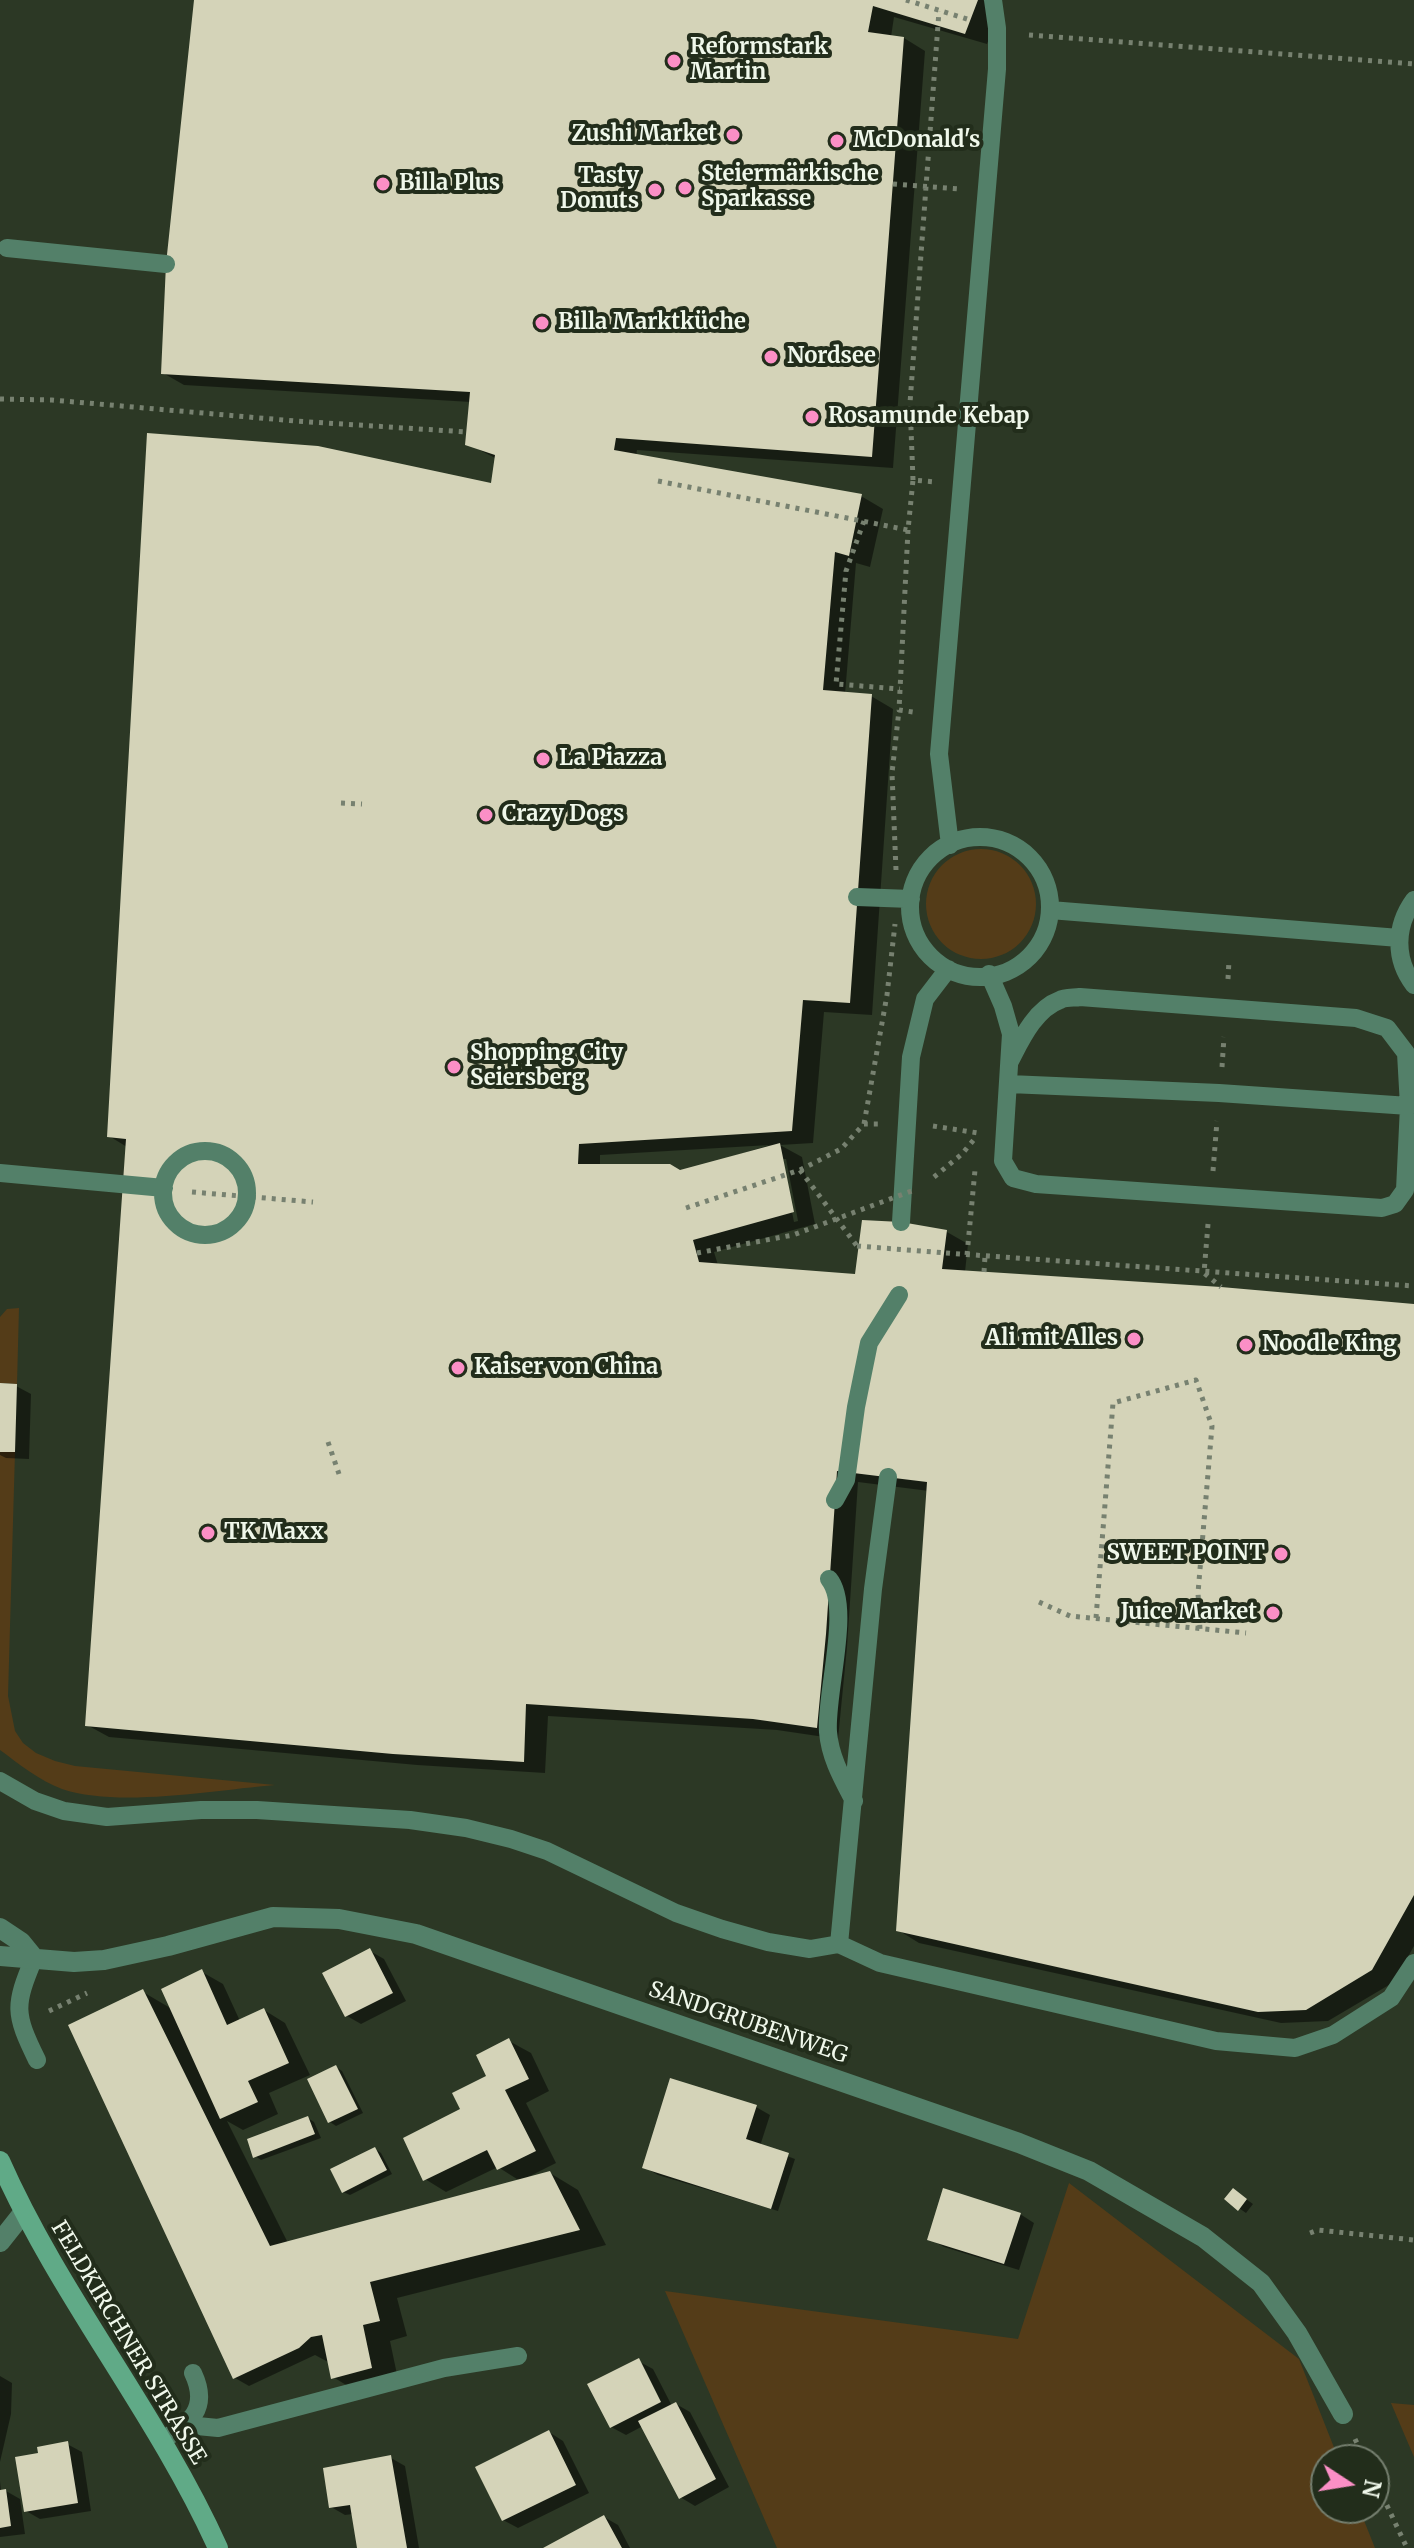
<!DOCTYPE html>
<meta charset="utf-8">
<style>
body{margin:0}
#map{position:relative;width:1414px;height:2548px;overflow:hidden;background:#2c3825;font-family:Merriweather,serif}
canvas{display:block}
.north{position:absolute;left:1310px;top:2444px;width:80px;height:80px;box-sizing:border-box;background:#222d1b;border:2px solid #747e6e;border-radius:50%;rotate:102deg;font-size:22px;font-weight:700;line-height:32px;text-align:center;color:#f0f8eb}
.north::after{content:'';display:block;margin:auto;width:28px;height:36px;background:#fb8fc6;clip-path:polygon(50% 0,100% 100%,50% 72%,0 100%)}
</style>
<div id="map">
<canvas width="1414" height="2548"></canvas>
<div class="north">N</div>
</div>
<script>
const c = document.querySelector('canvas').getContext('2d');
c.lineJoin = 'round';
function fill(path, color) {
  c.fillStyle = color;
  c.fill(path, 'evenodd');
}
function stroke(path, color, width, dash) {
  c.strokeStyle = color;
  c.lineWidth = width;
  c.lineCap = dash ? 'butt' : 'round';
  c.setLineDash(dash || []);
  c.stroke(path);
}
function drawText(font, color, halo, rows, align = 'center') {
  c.font = font + ' Merriweather,serif';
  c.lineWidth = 8;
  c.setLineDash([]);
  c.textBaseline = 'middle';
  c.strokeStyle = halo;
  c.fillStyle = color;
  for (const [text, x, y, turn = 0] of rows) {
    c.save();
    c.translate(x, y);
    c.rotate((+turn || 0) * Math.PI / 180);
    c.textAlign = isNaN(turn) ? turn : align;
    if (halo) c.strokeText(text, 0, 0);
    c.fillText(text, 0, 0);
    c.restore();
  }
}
const green = new Path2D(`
 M926 904a55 55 0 1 1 110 0a55 55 0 1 1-110 0Z
 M19,1308L17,1384L0,1383V1317L7,1309Z
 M0,1452H15L8,1696L15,1731L23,1743L36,1753L55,1761L75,1766L275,1785C215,1790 118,1808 62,1789C40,1781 19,1764 0,1750Z
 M1069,2183L1299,2359L1339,2460H1326V2508H1359L1375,2548H777L665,2291L1018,2339Z
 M1391,2403L1414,2405V2457Z`);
const shadow = new Path2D(`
 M196,0H983L1000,10L987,44L894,17L891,37L904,38L925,51L893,468L637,450L636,456L861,496L883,509L870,567L856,563L845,694L871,696L893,709L872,1015L824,1012L813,1143L780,1145L802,1157L815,1224L714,1252L718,1265L857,1277L947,1232L968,1244L965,1272L1414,1306V1946L1394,1982L1328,2021L1281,2023L919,1943L898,1930L929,1491L858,1482L847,1647L838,1739L777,1730L548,1716L545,1773L417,1765L109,1737L87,1725L127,1147L109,1136L493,485L497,459L468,444L471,402L184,385L163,373ZM770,1145L680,1172L600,1166V1155ZM782,1159H786L798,1221L794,1222Z
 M0,1385L16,1386L31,1394L29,1459L6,1458L0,1455Z
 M370,1951L384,1959L406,2001L361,2024L347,2016Z
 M202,1972L223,1984L240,2021L264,2010L285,2023L310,2075L269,2093L278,2114L243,2130L227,2121L288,2243L520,2181L498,2167L446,2192L425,2179L463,2110L488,2077L509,2041L531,2053L549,2091L526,2103L556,2163L528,2177L529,2179L550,2173L578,2190L606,2245L397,2298L407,2336L390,2341L399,2384L361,2394L333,2377L330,2363L315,2355L249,2386L235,2378L143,1992L172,2009Z
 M336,2067L342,2071L363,2113L336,2126L330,2122Z
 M756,2107L770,2115L760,2146L795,2159L778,2211L658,2175L644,2167Z
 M308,2118L314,2122L321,2138L261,2160L255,2156Z
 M375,2149L381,2153L392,2174L350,2195L343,2192Z
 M1239,2194L1253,2204L1246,2213L1226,2199Z
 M1020,2214L1034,2223L1019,2270L944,2247L930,2239Z
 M638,2361L653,2369L672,2406L676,2404L690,2412L729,2487L695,2506L680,2497L643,2426L626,2435L611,2427Z
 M0,2376L12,2383L11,2414L0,2462Z
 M549,2432L563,2441L589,2493L518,2528L503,2520Z
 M67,2444L82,2452L91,2511L40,2519L26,2511L40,2455Z
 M391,2458L405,2466L419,2548H359L353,2514L345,2515L331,2507Z
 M0,2481L1,2491H6L20,2499L25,2534L0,2537Z
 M604,2517L618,2525L630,2548H548Z`);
const building = new Path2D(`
 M194,0H978L965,34L873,6L868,32L904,37L872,457L616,438L614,450L862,494L849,556L835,552L823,690L872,694L850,1003L803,1000L792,1131L579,1144L578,1164H670L680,1170L780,1143L794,1212L693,1240L699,1262L855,1274L862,1220L901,1222L947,1230L942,1269L1221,1287L1414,1304V1895L1372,1970L1306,2010L1258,2012L896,1931L927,1482L837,1471L826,1634L817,1728L753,1719L526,1704L524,1762L393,1754L85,1726L126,1139L107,1137L147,433L318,446L491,483L495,455L465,445L470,392L161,374L166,264Z
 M0,1383L17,1384L15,1452H0Z
 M370,1948L393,1993L345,2017L322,1973Z
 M202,1969L227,2025L264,2008L289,2063L248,2081L258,2102L220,2119L161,1989Z
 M143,1989L270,2246L550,2171L580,2230L370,2282L380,2321L363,2325L372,2368L331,2379L322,2335L311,2337L299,2348L233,2379L68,2025Z
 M509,2038L529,2079L505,2090L536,2151L497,2170L487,2150L423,2181L403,2138L460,2109L452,2093L486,2076L476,2055Z
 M336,2065L358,2109L328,2123L307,2079Z
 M670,2078L757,2105L746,2139L789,2153L771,2209L642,2168Z
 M308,2116L315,2134L253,2158L247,2139Z
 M375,2147L387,2170L342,2193L330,2169Z
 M943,2188L1021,2213L1004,2264L927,2240Z
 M1233,2188L1247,2199L1238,2211L1224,2199Z
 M639,2358L661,2402L610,2428L587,2384Z
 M676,2402L716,2479L679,2499L638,2421Z
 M549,2430L576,2485L502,2521L475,2467Z
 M68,2441L78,2503L24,2512L15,2457L38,2453L37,2447Z
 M391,2455L407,2548H357L350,2505L329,2508L323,2468Z
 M6,2489L11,2526L0,2528V2490Z
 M604,2515L622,2548H543Z`);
const path = new Path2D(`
 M906,0L967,19
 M1029,35L1414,64
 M893,184L961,189
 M0,399L52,400L295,421L467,432
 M913,480L910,403L939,11
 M658,481L908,530L913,480L935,482
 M864,521L846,571L836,684L900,689
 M908,530L899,710L913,712
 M341,803L362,804
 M896,870L892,773L899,710
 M1228,979L1229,960
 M1222,1067L1224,1037
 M864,1124L887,995L895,924
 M933,1126L978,1133
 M800,1170L857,1246
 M1213,1171L1217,1121
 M934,1177L962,1154L976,1137
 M192,1192L313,1202
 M686,1208L800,1170L841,1149L864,1124H879
 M1208,1224L1204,1273L1221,1287
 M946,1253L1414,1286
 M967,1255L975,1170
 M984,1272L985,1256
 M328,1442L339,1474
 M1039,1602L1070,1616L1246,1633
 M1096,1618L1113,1403L1196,1380L1212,1426L1198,1593L1200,1629
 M49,2011L87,1993
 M1310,2233L1318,2230L1414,2240
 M1355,2439L1365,2460
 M1374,2478L1407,2548`);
const lane = new Path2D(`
 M7,248L166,264
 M910 907a70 70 0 1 1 140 0a70 70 0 1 1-140 0Z
 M950,845L939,754L997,69V28L993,0
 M857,897L911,899
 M1414,900C1395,926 1394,959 1414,985
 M1050,910L1399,938
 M989,974L1003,1006L1011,1034L1003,1161L1013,1178L1036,1184L1382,1208L1395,1204L1405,1190L1409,1106L1413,1094
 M1009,1084L1219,1093L1409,1106L1406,1053L1387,1028L1356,1018L1080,997C1074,998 1065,997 1060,1000C1035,1009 1021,1040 1010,1061
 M901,1222L911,1057L925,999L948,969
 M835,1500L846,1480L856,1407L869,1343L899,1295
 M829,1579C852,1607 825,1694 828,1732C830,1757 842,1778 854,1801
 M0,1781L35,1801L64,1811L107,1817L201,1810H257L410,1820L466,1828L511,1839L547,1851L676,1913L722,1929L768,1942L810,1949L839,1944L880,1963L1216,2041L1295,2048L1333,2035L1391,1998L1414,1963
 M839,1944L873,1589L888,1477
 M34,1958C14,2006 14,2013 37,2060
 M187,2425L218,2428L444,2368L518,2356
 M161,2441C190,2423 210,2409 193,2373`);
const street = new Path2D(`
 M0,1928L21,1942L34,1958
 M0,1956L74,1962L104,1960L168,1946L273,1917L339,1919L416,1934L1019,2143L1089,2171L1203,2237L1261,2283L1297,2333L1343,2414
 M0,2242L23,2213`);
const secondary = new Path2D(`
 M0,2161C60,2297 157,2413 218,2548`);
const pathBridge = new Path2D(`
 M857,1246L946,1253
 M697,1253L793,1235L917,1189`);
const laneBridge = new Path2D(`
 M163 1193a42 42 0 1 1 84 0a42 42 0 1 1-84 0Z
 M0,1173L164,1188`);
const markers = [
 [674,61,8,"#fb8fc6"],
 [733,135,8,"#fb8fc6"],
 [837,141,8,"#fb8fc6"],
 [383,184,8,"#fb8fc6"],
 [685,188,8,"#fb8fc6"],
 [655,190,8,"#fb8fc6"],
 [542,323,8,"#fb8fc6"],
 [771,357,8,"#fb8fc6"],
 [812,417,8,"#fb8fc6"],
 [543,759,8,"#fb8fc6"],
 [486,815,8,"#fb8fc6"],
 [454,1067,8,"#fb8fc6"],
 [1134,1339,8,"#fb8fc6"],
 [1246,1345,8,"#fb8fc6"],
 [458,1368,8,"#fb8fc6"],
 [208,1533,8,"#fb8fc6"],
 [1281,1554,8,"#fb8fc6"],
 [1273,1613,8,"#fb8fc6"]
];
const poiNames = [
 ["Reformstark",690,48],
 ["Martin",690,73],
 ["Zushi Market",717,135,"right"],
 ["McDonald's",853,141],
 ["Steiermärkische",701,175],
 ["Sparkasse",701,200],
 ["Tasty",639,177,"right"],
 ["Donuts",639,202,"right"],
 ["Billa Plus",399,184],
 ["Billa Marktküche",558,323],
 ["Nordsee",787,357],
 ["Rosamunde Kebap",828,417],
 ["La Piazza",559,759],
 ["Crazy Dogs",502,815],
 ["Shopping City",470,1054],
 ["Seiersberg",470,1079],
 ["Ali mit Alles",1118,1339,"right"],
 ["Noodle King",1262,1345],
 ["Kaiser von China",474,1368],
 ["TK Maxx",224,1533],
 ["SWEET POINT",1265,1554,"right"],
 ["Juice Market",1257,1613,"right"]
];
const streetNames = [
 ["SANDGRUBENWEG",748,2023,19],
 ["FELDKIRCHNER STRASSE",128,2343,59]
];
fill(green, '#543c18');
fill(shadow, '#0007');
fill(building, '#d4d3b8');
stroke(path, '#778170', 5, [4, 6]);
stroke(lane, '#538069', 18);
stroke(street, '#538069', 20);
stroke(secondary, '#60aa87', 20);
stroke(pathBridge, '#778170', 5, [4, 6]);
stroke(laneBridge, '#538069', 18);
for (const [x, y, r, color] of markers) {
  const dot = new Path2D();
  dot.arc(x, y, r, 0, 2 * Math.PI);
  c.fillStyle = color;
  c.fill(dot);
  stroke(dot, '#222d1b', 3);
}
drawText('bold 22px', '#f0f8eb', '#222d1b', poiNames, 'left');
drawText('22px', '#f0f8eb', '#222d1b', streetNames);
</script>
